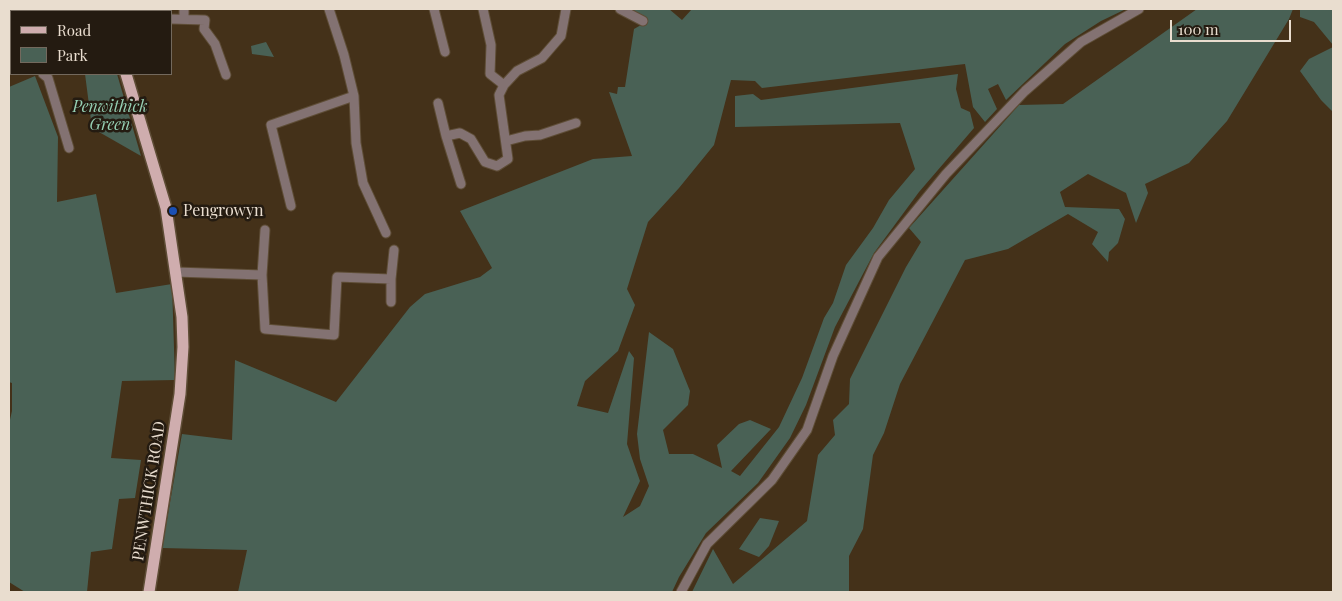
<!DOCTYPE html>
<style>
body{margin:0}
#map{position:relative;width:1342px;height:601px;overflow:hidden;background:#443119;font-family:"Playfair Display",serif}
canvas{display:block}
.frame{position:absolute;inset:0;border:10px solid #e9ddcf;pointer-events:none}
.legend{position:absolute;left:10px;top:10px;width:162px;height:65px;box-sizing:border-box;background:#241b11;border:1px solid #73695d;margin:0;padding:6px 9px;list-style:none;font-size:15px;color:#e9ddcf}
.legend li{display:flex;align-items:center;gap:10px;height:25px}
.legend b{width:25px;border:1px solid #73695d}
.scale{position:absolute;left:1170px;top:20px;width:121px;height:22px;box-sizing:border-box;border:2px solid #e9ddcf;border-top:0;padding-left:6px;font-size:15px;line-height:18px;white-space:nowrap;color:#e9ddcf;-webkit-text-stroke:4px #241b11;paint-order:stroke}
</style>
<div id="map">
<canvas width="1342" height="601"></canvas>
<div class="frame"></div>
<ul class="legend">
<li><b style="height:6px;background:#cfadae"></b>Road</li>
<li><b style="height:14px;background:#496155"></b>Park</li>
</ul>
<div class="scale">100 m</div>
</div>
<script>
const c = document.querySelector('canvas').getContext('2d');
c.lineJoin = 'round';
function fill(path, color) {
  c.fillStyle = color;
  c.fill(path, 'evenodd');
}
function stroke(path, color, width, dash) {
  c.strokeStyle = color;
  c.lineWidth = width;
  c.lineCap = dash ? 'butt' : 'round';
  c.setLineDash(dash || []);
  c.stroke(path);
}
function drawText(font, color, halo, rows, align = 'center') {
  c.font = font + ' "Playfair Display",serif';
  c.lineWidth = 5;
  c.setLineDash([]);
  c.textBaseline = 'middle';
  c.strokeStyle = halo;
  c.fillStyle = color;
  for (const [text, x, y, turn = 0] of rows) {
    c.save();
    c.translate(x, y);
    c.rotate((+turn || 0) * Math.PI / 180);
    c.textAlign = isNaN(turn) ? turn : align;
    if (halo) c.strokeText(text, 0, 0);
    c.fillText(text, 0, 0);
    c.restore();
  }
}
const green = new Path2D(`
 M632,9H669L682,20L692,9H1126L1101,21L1065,44L1006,100L998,84L988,89L997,109L985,122L973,107L965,64L762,88L755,81L731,80L714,145L679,188L648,222L627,289L635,305L618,351L585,381L577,406L608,413L629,351L634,358L627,444L640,481L623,517L640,506L649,486L640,459L637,434L649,332L673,349L690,391L688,405L663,430L669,454H693L722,468L717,445L739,424L750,420L771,429L731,471L740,476L779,427L802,378L824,318L833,303L846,265L873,228L889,200L915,169L900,123L735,127V96L753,94L761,100L958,74L956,89L961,108L970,112L974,128L919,192L874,253L835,327L806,405L790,438L758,483L706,533L679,577L672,592H238L247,550L162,548L182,434L232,440L235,360L336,402L410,307L425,294L480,277L492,268L460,211L593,159L632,156L609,92L617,94L618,87H625L634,29L648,21Z
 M1197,9H1293L1289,19L1227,121L1189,163L1145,184L1148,193L1136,223L1126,193L1088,174L1060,192L1065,207L1119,209L1125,219L1118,243L1109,252L1108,262L1092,244L1098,232L1068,214L1008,249L965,260L900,384L884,433L873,455L863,529L849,556V592H692L713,549L733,584L807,521L818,455L835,435L833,420L849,404L850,379L906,267L921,242L909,228L1019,105L1063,104Z
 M1300,9H1333V45L1314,22L1300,17Z
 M266,42L274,57L252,54L251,46Z
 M1333,47V112L1321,100L1300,71L1309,59Z
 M85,74H117L141,156L92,128Z
 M35,76L58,137L57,202L96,194L116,293L172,284L175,380L122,381L111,458L141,460L135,498L119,499L112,549L91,552L87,592H25L9,582V424L12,411V383L9,382V87Z
 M760,518L779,521L769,546L759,557L739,549Z`);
const minor = new Path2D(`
 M329,9L344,55L354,96L356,143L363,183L386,233
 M434,9L445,52
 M483,9L491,45L490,74L504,85
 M620,9L643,21
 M45,11L48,9
 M171,19L205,20L204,29L215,44L226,75
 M184,19V9
 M9,43L11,41
 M43,74L48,78L69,148
 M438,103L446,136L460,133L471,139L485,162L497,166L508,159L499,95L504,85L517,71L542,58L561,36L566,9
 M446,136L461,184
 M506,141L525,136L540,135L576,123
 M291,206L271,125L354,96
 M176,272L262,275L265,329L334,335L337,277L391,279L394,250
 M262,275L265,230
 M391,279V302
 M681,592L707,544L772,480L807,430L833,356L878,257L946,174L1025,91L1081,42L1139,9`);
const major = new Path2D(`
 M121,11V9
 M126,74L166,208L182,317L183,347L180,394L149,592`);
const markers = [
 [173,211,5,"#1a4fb4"]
];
const parkNames = [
 ["Penwithick",110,107],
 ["Green",110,125]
];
const poiNames = [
 ["Pengrowyn",183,211]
];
const streetNames = [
 ["PENWTHICK ROAD",149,491,-81]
];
fill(green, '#496155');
stroke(minor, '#5e4d36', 11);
stroke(major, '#5e4d36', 14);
stroke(minor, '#837272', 9);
stroke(major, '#cfadae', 11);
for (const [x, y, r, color] of markers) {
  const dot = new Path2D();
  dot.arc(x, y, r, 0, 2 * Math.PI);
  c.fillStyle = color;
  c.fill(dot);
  stroke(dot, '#241b11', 2);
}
drawText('italic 16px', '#96d0b4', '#241b11', parkNames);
drawText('16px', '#e9ddcf', '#241b11', poiNames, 'left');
drawText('16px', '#e9ddcf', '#241b11', streetNames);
</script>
